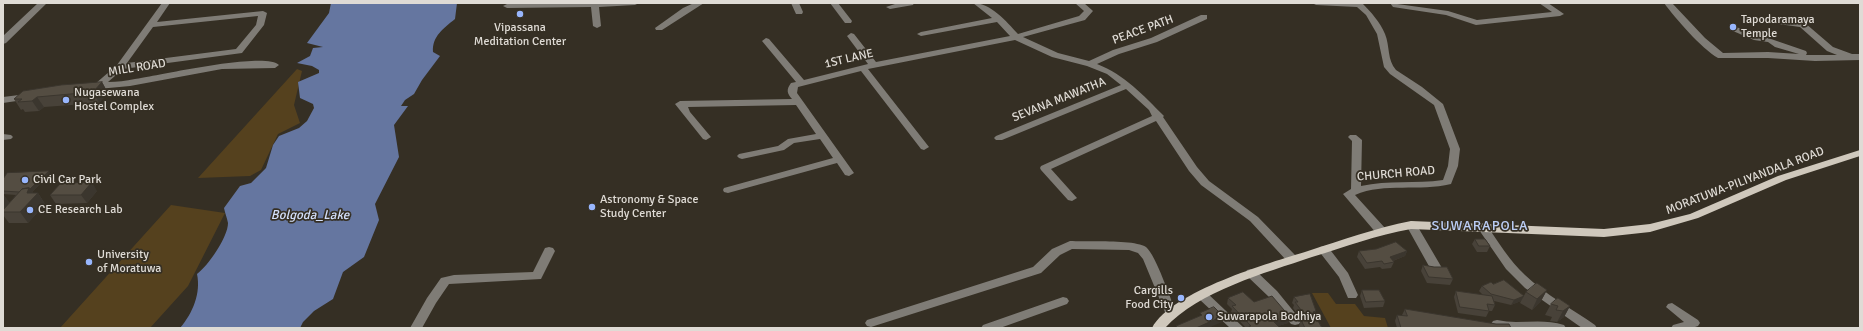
<!DOCTYPE html>
<style>
body{margin:0}
#map{position:relative;width:1863px;height:331px;overflow:hidden;background:#352f24;font-family:Signika,sans-serif}
canvas{display:block}
.frame{position:absolute;inset:0;border:4px solid #dfdbd5;pointer-events:none}
</style>
<div id="map">
<canvas width="1863" height="331"></canvas>
<div class="frame"></div>
</div>
<script>
const c = document.querySelector('canvas').getContext('2d');
c.lineJoin = 'round';
function fill(path, color) {
  c.fillStyle = color;
  c.fill(path, 'evenodd');
}
function stroke(path, color, width, dash) {
  c.strokeStyle = color;
  c.lineWidth = width;
  c.lineCap = dash ? 'butt' : 'round';
  c.setLineDash(dash || []);
  c.stroke(path);
}
function drawText(font, color, halo, rows, align = 'center') {
  c.font = font + ' Signika,sans-serif';
  c.lineWidth = 3.5;
  c.setLineDash([]);
  c.textBaseline = 'middle';
  c.strokeStyle = halo;
  c.fillStyle = color;
  for (const [text, x, y, turn = 0] of rows) {
    c.save();
    c.translate(x, y);
    c.rotate((+turn || 0) * Math.PI / 180);
    c.textAlign = isNaN(turn) ? turn : align;
    if (halo) c.strokeText(text, 0, 0);
    c.fillText(text, 0, 0);
    c.restore();
  }
}
const green = new Path2D(`
 M297,69L302,71L294,105L300,123L278,134L261,170L250,176L198,178Z
 M171,205L225,213L188,286L150,328H60Z
 M1312,293H1328L1336,304H1355L1364,316L1385,318L1388,328H1331Z`);
const water = new Path2D(`
 M331,3H457L455,19C444,28 432,36 433,52L440,56L422,80L414,94L405,100L401,106H408L394,125L399,157L375,204L379,220L364,257L343,272L333,299L314,311L303,322L300,328H180C193,313 201,293 197,274C208,266 228,237 228,223C227,218 225,213 224,208L240,186L251,183L266,168L273,145L279,136L299,128L307,121L314,108L313,104L300,98L298,82L319,73V70L312,66L297,63L310,56L313,48L323,47L307,43L329,13Z`);
const minor = new Path2D(`
 M38,3H47L6,43L3,44V36Z
 M162,3H170L157,22L263,11L267,13L264,25L242,53L123,69L108,82C117,82 126,81 135,79C157,76 265,51 279,65L275,68L222,69L130,86L87,90L85,88L87,86L95,84L117,65ZM258,16L256,25L236,49L127,63L153,27Z
 M639,3L635,5L599,7L601,26L597,28L593,26L591,7L507,8L503,6L507,4Z
 M694,3H704L662,30H656L655,28L683,8Z
 M791,3H799L803,12L802,14H796Z
 M830,3H838L852,21L851,23H845Z
 M898,3H914L913,5L890,9L886,7Z
 M973,3C991,3 1006,21 1018,34L1079,16L1084,11L1075,3H1084L1093,11L1085,20L1023,37L1058,53L1089,61L1113,50L1151,38L1201,15H1207V19L1157,42L1119,54L1097,64C1125,75 1143,95 1164,116L1163,117L1197,167L1209,181L1258,217L1295,255L1297,258L1295,261H1287L1250,221L1201,185L1189,171L1156,121L1051,169L1077,198L1072,201L1068,200L1041,170L1040,168L1041,166L1152,116L1149,110L1126,89L1002,140H996L994,138L996,136L1121,85L1107,74L1087,66L1052,57L1015,40L868,69L929,147L924,150L921,149L861,71L798,87L797,93L854,173L849,176L845,175L837,163L728,193L724,192L723,190L724,188L833,158L820,139L794,143L784,150L742,159L739,158L737,156L739,154L778,146L788,139L816,134L796,105L688,107L690,112L711,137L706,140L703,139L675,104L680,101L792,99C787,93 786,90 791,83L796,82L762,41L766,38L769,39L804,80L868,64L847,36L851,33L854,34L876,62L1010,36L997,22L921,36L917,34L921,32L992,18Z
 M1312,3H1362C1371,12 1380,22 1385,34C1390,46 1387,60 1396,70L1422,87L1443,104L1460,149L1458,166L1451,184C1419,192 1385,182 1355,195L1385,228L1386,231L1385,234H1377L1343,194L1351,189L1352,141L1348,137L1350,135H1356L1362,140L1361,186C1388,180 1416,184 1443,180L1448,166L1450,149L1434,105L1390,74L1384,67L1377,34L1366,15L1357,7L1316,5Z
 M1390,3L1448,11L1477,20L1552,12L1539,3H1548L1564,14L1560,16L1476,25L1446,15L1393,7Z
 M1664,3H1672L1705,38L1723,53L1768,52L1799,54L1775,47L1768,42L1754,40L1733,31V27H1736L1806,51L1807,53L1806,55H1837L1827,51L1800,27L1757,21L1756,19L1760,17L1805,23L1833,47L1852,54H1860V60L1815,61L1768,58H1718C1701,48 1676,19 1664,3Z
 M27,94L32,97L30,99L3,103V97Z
 M3,134L11,135L13,137L11,139L3,140Z
 M1411,221L1415,222L1442,268L1440,271H1432L1430,268L1406,225Z
 M1482,223L1486,224C1498,242 1510,261 1525,275C1546,295 1572,309 1595,325L1597,328H1582L1525,288L1506,269L1477,227Z
 M1070,241C1086,242 1134,239 1146,247C1156,255 1171,301 1177,314L1175,317L1171,318L1167,317L1143,259L1138,253L1129,250L1072,249L1060,255L1041,273L871,327L867,326L865,323L867,320L1033,267L1052,249Z
 M1324,246L1328,247L1348,273L1358,295L1356,298H1348L1339,277L1318,250L1320,247Z
 M549,247L553,248L555,251L541,279L449,284L436,303L422,328H410L427,298L441,278L454,275L533,272L545,248Z
 M1251,269L1255,270L1277,291L1299,318L1301,321L1299,324L1295,325L1291,324L1269,297L1247,276L1245,273L1247,270Z
 M1202,291L1206,292L1244,328H1230L1198,298L1196,295L1198,292Z
 M1063,297L1067,298L1069,301L1067,304L1000,328H981L983,325Z
 M1672,303L1698,320L1700,323L1698,326L1692,328H1671L1673,325L1684,322L1666,307L1668,304Z
 M1497,320C1503,321 1510,322 1516,322C1533,322 1548,320 1564,325L1566,328L1493,327L1491,324L1493,321Z`);
const major = new Path2D(`
 M1860,150V156L1786,180L1698,218L1650,232L1604,237L1411,229C1377,235 1345,247 1312,257C1265,273 1199,291 1165,328H1152C1172,291 1269,263 1308,251C1342,240 1376,228 1411,221L1604,229L1650,224L1690,214L1778,176Z`);
const wall = new Path2D(`
 M102,82L108,93L99,103L44,107L39,111L25,112L23,109L21,110L14,99Z
 M51,174L32,192L33,193H38L45,204L28,223H9L3,215V194L9,203L16,195L3,194V179Z
 M97,191L87,203L56,204L50,195Z
 M1475,239L1490,246L1487,252H1477L1472,244Z
 M1359,251H1407L1405,256L1393,261L1394,262L1391,268L1382,269L1380,267L1365,269L1357,257Z
 M1423,265L1434,267L1453,279L1450,285L1427,283L1421,271Z
 M1493,284L1524,296L1521,301L1511,305L1494,301L1495,305L1492,311H1489L1486,317L1458,313L1454,297L1456,291L1483,295L1479,291L1482,286Z
 M1362,290L1385,301L1383,307L1364,308L1360,296Z
 M1547,290L1541,301L1532,310L1520,303L1526,292Z
 M1294,297L1316,311L1315,314L1322,328H1300L1299,326L1301,319L1293,308L1294,305L1292,303Z
 M1228,298L1254,302L1290,317L1288,323L1278,326L1280,328H1246L1231,312L1232,309L1227,304Z
 M1551,304L1570,306L1564,317L1557,322L1550,321L1552,317L1545,315Z
 M1405,309L1511,328H1397L1395,321L1397,315L1403,316L1402,315Z`);
const shadedWall = new Path2D(`
 M102,82L108,93L99,103L93,92Z
 M37,97L44,107L39,111L32,101Z
 M49,171L51,174L32,192L35,196L38,193L45,204L28,223L20,212L26,192L29,188Z
 M92,182L97,191L87,203L81,195Z
 M3,194L10,203L3,212Z
 M1407,251L1405,256L1387,263L1390,257Z
 M1547,290L1541,301L1532,310L1537,299Z
 M1524,296L1521,301L1511,305L1514,300Z
 M1570,306L1564,317L1557,322L1563,311Z
 M1223,316L1222,322L1208,328H1196Z
 M1290,317L1288,323L1272,328L1274,322Z`);
const building = new Path2D(`
 M102,82L93,92L37,97L32,101L18,102L22,99H14L23,91L61,85Z
 M49,171L30,189L29,188L22,189L19,192L3,191V179L7,173Z
 M92,182L81,195H50L60,184Z
 M29,188L27,193H38L20,212H3V210L22,189Z
 M1475,239H1485L1490,246H1479Z
 M1396,242L1407,251L1390,257L1394,262L1384,264L1382,261L1367,263L1359,251L1376,249Z
 M1423,265L1434,267H1447L1453,279L1429,277Z
 M1504,280L1524,296L1514,300L1491,294L1482,286L1491,282L1493,284Z
 M1537,283L1547,290L1537,299L1526,292Z
 M1362,290H1379L1385,301L1366,302Z
 M1456,291L1492,296L1495,305L1487,304L1489,311L1460,307Z
 M1243,292L1254,302L1272,296L1290,317L1274,322L1280,328H1250L1249,326H1251L1232,306L1236,305L1228,298Z
 M1310,294L1316,311L1313,312L1322,328H1305L1301,320L1304,314L1295,302H1298L1294,297Z
 M1558,298L1570,306L1563,311L1556,310L1558,306L1551,304Z
 M1214,307L1223,316L1196,328H1178L1176,326L1202,315L1200,313Z
 M1405,309L1496,324H1509L1511,328H1401L1397,315L1407,316Z`);
const markers = [
 [520,14,4,"#98b6fd"],
 [1733,27,4,"#98b6fd"],
 [66,100,4,"#98b6fd"],
 [25,180,4,"#98b6fd"],
 [592,207,4,"#98b6fd"],
 [30,210,4,"#98b6fd"],
 [89,262,4,"#98b6fd"],
 [1181,298,4,"#98b6fd"],
 [1209,317,4,"#98b6fd"]
];
const poiNames = [
 ["Tapodaramaya",1741,20],
 ["Temple",1741,34],
 ["Vipassana",520,28,"center"],
 ["Meditation Center",520,42,"center"],
 ["Nugasewana",74,93],
 ["Hostel Complex",74,107],
 ["Civil Car Park",33,180],
 ["Astronomy & Space",600,200],
 ["Study Center",600,214],
 ["CE Research Lab",38,210],
 ["University",97,255],
 ["of Moratuwa",97,269],
 ["Cargills",1173,291,"right"],
 ["Food City",1173,305,"right"],
 ["Suwarapola Bodhiya",1217,317]
];
const streetNames = [
 ["PEACE PATH",1143,30,-20],
 ["1ST LANE",849,59,-13],
 ["MILL ROAD",137,68,-9],
 ["SEVANA MAWATHA",1059,100,-22],
 ["CHURCH ROAD",1396,174,-5],
 ["MORATUWA-PILIYANDALA ROAD",1745,181,-21]
];
const waterNames = [
 ["Bolgoda_Lake",310,216]
];
const quarterNames = [
 ["SUWARAPOLA",1480,226]
];
fill(green, '#55411e');
fill(water, '#6576a0');
fill(minor, '#7f7c76');
fill(major, '#cfc8bc');
fill(wall, '#484239');
fill(shadedWall, '#3b362e');
fill(building, '#544d42');
stroke(building, '#3b362e', 1);
for (const [x, y, r, color] of markers) {
  const dot = new Path2D();
  dot.arc(x, y, r, 0, 2 * Math.PI);
  c.fillStyle = color;
  c.fill(dot);
  stroke(dot, '#352f24', 1.5);
}
drawText('12px', '#dfdbd5', '#352f24', poiNames, 'left');
drawText('12px', '#dfdbd5', '#352f24', streetNames);
drawText('italic 13px', '#d3dffa', '#352f24', waterNames);
c.letterSpacing = '1px';
drawText('14px', '#bbcdf5', '#352f24', quarterNames);
c.letterSpacing = '0px';
</script>
